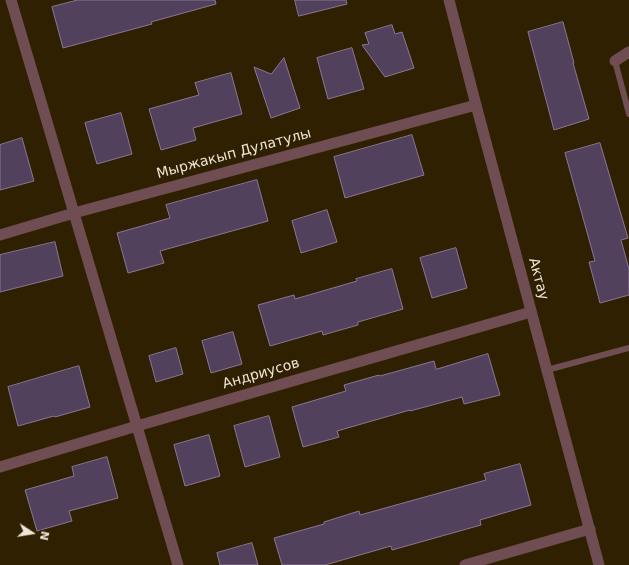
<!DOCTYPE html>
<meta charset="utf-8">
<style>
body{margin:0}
#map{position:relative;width:629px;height:565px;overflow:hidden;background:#2f2002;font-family:"DejaVu Sans",sans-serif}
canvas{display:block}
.north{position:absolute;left:12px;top:513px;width:40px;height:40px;-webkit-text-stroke:3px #2f2002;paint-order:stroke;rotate:102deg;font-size:11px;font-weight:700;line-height:16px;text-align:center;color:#efe5d4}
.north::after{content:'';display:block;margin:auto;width:14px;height:18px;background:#efe5d4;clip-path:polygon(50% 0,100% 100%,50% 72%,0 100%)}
</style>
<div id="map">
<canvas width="629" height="565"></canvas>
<div class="north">N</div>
</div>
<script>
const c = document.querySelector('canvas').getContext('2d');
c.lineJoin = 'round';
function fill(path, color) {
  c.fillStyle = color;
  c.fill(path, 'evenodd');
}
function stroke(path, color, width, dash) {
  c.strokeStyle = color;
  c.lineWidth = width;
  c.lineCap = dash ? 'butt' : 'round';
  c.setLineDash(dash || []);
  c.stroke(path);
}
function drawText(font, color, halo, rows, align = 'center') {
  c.font = font + ' "DejaVu Sans",sans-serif';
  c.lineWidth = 3.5;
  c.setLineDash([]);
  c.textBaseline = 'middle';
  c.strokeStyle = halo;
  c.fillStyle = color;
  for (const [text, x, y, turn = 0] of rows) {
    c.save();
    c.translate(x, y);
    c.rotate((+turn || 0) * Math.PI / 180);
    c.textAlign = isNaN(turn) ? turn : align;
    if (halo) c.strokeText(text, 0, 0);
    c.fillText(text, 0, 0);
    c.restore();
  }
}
const building = new Path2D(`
 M78,0H215L216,4L151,22L152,24L63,48L52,7Z
 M295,0H346L347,4L299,16Z
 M563,22L574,63H573L589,119L554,130L528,32Z
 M392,25L395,34L402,32L414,68L385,77L362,45L369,44L365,33Z
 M352,48L364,89L328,99L317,58Z
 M284,58L300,108L271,118L254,67L271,74Z
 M231,73L242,114L193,128L196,140L161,150L149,109L199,95L195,83Z
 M121,113L132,154L97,164L85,123Z
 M412,135L424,175L345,198L334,157Z
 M22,138L34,181L0,190V145Z
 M600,143L628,238L621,240L629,269V295L600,303L589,262L595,261L565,153Z
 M257,180L268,221L160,251L164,263L128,273L117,233L170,218L166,205Z
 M327,210L337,242L301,253L292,221Z
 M55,242L63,276L0,292V255Z
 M456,248L467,288L432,298L420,258Z
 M392,269L403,309L358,322V325L323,335L322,331L270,346L258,305L294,295L295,299L357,281L356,279Z
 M233,332L242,364L211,373L202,341Z
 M176,348L183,374L156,382L149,356Z
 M488,354L500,395L464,404L462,397L410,411V410L337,431L339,437L303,447L292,407L346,391L344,385L379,375L380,376L434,361L436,369Z
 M79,366L90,407L55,417L54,416L18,426L8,387Z
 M269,416L280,457L245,467L234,426Z
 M209,435L220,476L185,486L174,445Z
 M107,457L118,498L69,511L72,521L37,531L25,490L74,476L72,467Z
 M520,464L531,505L480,520L481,525L392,550L391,546L325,565H282L274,538L324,524V522L359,511L360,515L486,480L484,474Z
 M252,543L258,565H220L217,553Z`);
const service = new Path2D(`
 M615,61L629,114
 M547,370L629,348`);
const minor = new Path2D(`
 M11,0L178,565
 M615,61L629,52
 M0,235L74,213L476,105
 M0,467L137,426L531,312
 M465,565L590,529`);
const tertiary = new Path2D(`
 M449,0L476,105L599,565`);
const streetNames = [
 ["Мыржакып Дулатулы",234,154,-15],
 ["Актау",538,279,75],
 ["Андриусов",261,374,-16]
];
fill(building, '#52415c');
stroke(building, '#8a7694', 1);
stroke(service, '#704c53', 6);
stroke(minor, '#704c53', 11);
stroke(tertiary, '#704c53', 11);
drawText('14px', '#efe5d4', '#2f2002', streetNames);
</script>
